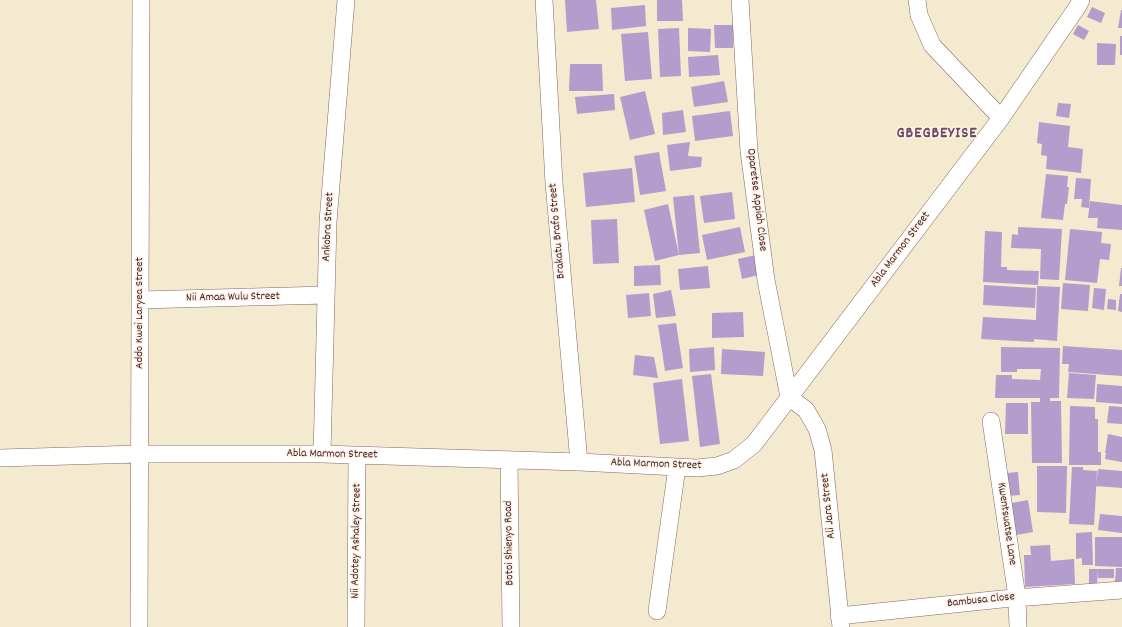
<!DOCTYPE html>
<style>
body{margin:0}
canvas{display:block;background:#f3eacf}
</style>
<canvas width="1122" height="627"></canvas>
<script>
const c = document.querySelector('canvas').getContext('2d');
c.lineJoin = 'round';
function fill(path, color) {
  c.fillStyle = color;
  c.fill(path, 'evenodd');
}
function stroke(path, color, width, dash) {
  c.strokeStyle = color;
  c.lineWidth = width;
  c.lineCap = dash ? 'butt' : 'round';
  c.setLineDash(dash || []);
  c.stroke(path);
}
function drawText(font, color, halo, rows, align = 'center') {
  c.font = font + ' Dekko,sans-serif';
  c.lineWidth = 3;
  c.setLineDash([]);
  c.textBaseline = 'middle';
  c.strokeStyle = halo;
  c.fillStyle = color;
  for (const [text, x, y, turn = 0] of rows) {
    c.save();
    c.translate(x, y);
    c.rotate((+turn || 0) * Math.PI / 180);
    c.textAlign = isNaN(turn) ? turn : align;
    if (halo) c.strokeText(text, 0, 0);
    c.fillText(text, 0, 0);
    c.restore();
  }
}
const building = new Path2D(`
 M565,0H596L599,29L567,32Z
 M657,0H682L683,21H657Z
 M645,5L646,26L612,30L611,8Z
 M1092,7L1105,13L1101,23L1087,17Z
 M1121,10H1122V28H1118Z
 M714,25H733V48H715Z
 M1078,25L1089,31L1084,40L1073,34Z
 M679,28L681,76L660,77L658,29Z
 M688,28L711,29L710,52L688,51Z
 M648,32L652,79L625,81L621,34Z
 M1120,36H1122V55H1120Z
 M1097,43L1116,44L1115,65H1097Z
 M718,55L720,75L689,77L688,57Z
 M570,64H602L603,91H569Z
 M724,81L728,102L694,107L691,87Z
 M645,91L655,134L630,140L620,97Z
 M614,94L615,110L577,114L575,97Z
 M1058,103L1071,104L1069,118L1056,116Z
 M683,110L686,132L663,135L662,113Z
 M730,111L733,136L695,141L692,116Z
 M1039,122L1070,126L1068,147L1083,149L1081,173L1046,169L1047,156L1041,155L1042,144L1037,143Z
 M690,142L688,156L702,157L701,167L670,171L667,145Z
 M659,152L666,191L640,195L634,156Z
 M632,168L635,202L586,207L583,173Z
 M1046,174L1068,176L1067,187H1069L1067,204H1065L1063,220L1041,218Z
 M1076,178L1091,179L1089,208L1081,207L1082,199H1074Z
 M732,192L735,219L704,223L700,196Z
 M694,195L700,253L679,255L655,261L644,210L668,204L679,255L673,197Z
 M1090,201L1122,205V230L1097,228L1098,218H1088Z
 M617,219L619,263L593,264L591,220Z
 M740,227L745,252L707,260L702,235Z
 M1018,227L1062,229L1059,280L1040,279L1041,249L1011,248L1012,234L1018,235Z
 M1070,229L1102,232L1101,243L1111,244L1109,260L1100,259L1097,283L1065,280Z
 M985,231L1002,232L1001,267H1007V270L1039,271L1038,285L983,282Z
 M756,255L759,275L742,279L738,259Z
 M660,265L661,285L634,286V266Z
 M708,266L710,288L680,290L678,269Z
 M1121,268H1122V286H1119Z
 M1063,283L1090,285L1088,311L1061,309Z
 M984,285L1036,288L1035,308L983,305Z
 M1037,286L1060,287L1057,341L1034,339V342L981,339L983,317L1036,320Z
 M1094,288L1106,289L1104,310L1092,308Z
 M671,290L676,316L656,318L653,294Z
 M649,293L651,316L628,318L626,295Z
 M1120,294H1122V312L1118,311Z
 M1108,299L1116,300V310L1107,309Z
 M743,312L744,337L712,338V313Z
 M676,323L683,368L665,371L658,325Z
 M1063,346L1122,350V376L1068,372L1069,364H1062Z
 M714,347L715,370L690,372L689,349Z
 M1001,347L1060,348L1059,398H1050V401H1061L1062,463H1032L1031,402H1040V398H995L996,375H1012V379L1040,380L1041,369H1017V372H1001Z
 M722,349L765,352L763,376L721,374Z
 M635,355L654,357L658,378L633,375Z
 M1069,373L1096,375L1094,399L1067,398Z
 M711,374L720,444L700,447L692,376Z
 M682,379L689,441L660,444L653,383Z
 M1097,384L1122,386V404L1096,402Z
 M1006,403H1028V434H1005Z
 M1070,406L1095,407V419H1098V452H1101V465H1069Z
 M1109,406L1122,407V424L1107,423Z
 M1108,434L1122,437V462L1105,459L1106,453H1105Z
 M1037,466H1067L1066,513L1037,512Z
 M1072,467H1083V470L1097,471L1094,525L1069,524Z
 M1098,469L1122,471V488L1096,486Z
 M1018,472L1020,495L1008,496L1007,473Z
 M1028,500L1033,532L1011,536L1006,504Z
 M1100,514L1122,516V533L1098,530Z
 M1092,532L1093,565H1082V558L1076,559V533Z
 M1095,537H1122V567L1095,566Z
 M1050,545L1051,561L1074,559L1075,584L1025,587L1024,555H1031L1030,546Z
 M1116,568H1122V582H1115Z
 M1089,569H1098L1097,584H1089Z
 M1098,569H1114V578H1098Z`);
const minor = new Path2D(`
 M544,0L554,183L579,462
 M740,0L749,151L766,280L789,397L806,410L817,429L823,450L841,627
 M917,0L919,15L932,45L1001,118
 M140,300L326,295
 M991,421L1017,597L1018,627
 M322,454L328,222L346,0
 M0,458L139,454H322L579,462L697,468L717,466L734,460L754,444L1001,118L1078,6L1081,0
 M509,460L511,627
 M657,611L677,467
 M839,616L1002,599L1122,590
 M139,627L141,0
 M356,627L357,456`);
const streetNames = [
 ["Oparetse Appiah Close",756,200,83],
 ["Ankobra Street",329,227,-87],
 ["Brakatu Brafo Street",558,231,-95],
 ["Abla Marmon Street",901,250,-53],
 ["Nii Amaa Wulu Street",233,298,-1],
 ["Addo Kwei Laryea Street",140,313,-90],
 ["Abla Marmon Street",332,455,1],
 ["Abla Marmon Street",656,465,2],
 ["Ali Jara Street",829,506,-96],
 ["Kwentsuatse Lane",1006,524,82],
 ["Nii Adotey Ashaley Street",357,541,-89],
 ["Botoi Shienyo Road",510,543,-91],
 ["Bambusa Close",981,601,-6]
];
const districtNames = [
 ["GBEGBEYISE",937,135]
];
fill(building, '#b29dcc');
stroke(minor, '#856664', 18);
stroke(minor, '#fff', 17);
drawText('12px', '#4a1f2b', '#fcf5e5', streetNames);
c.letterSpacing = '1px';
drawText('bold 16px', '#6e4b63', '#fcf5e5', districtNames);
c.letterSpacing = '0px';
</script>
